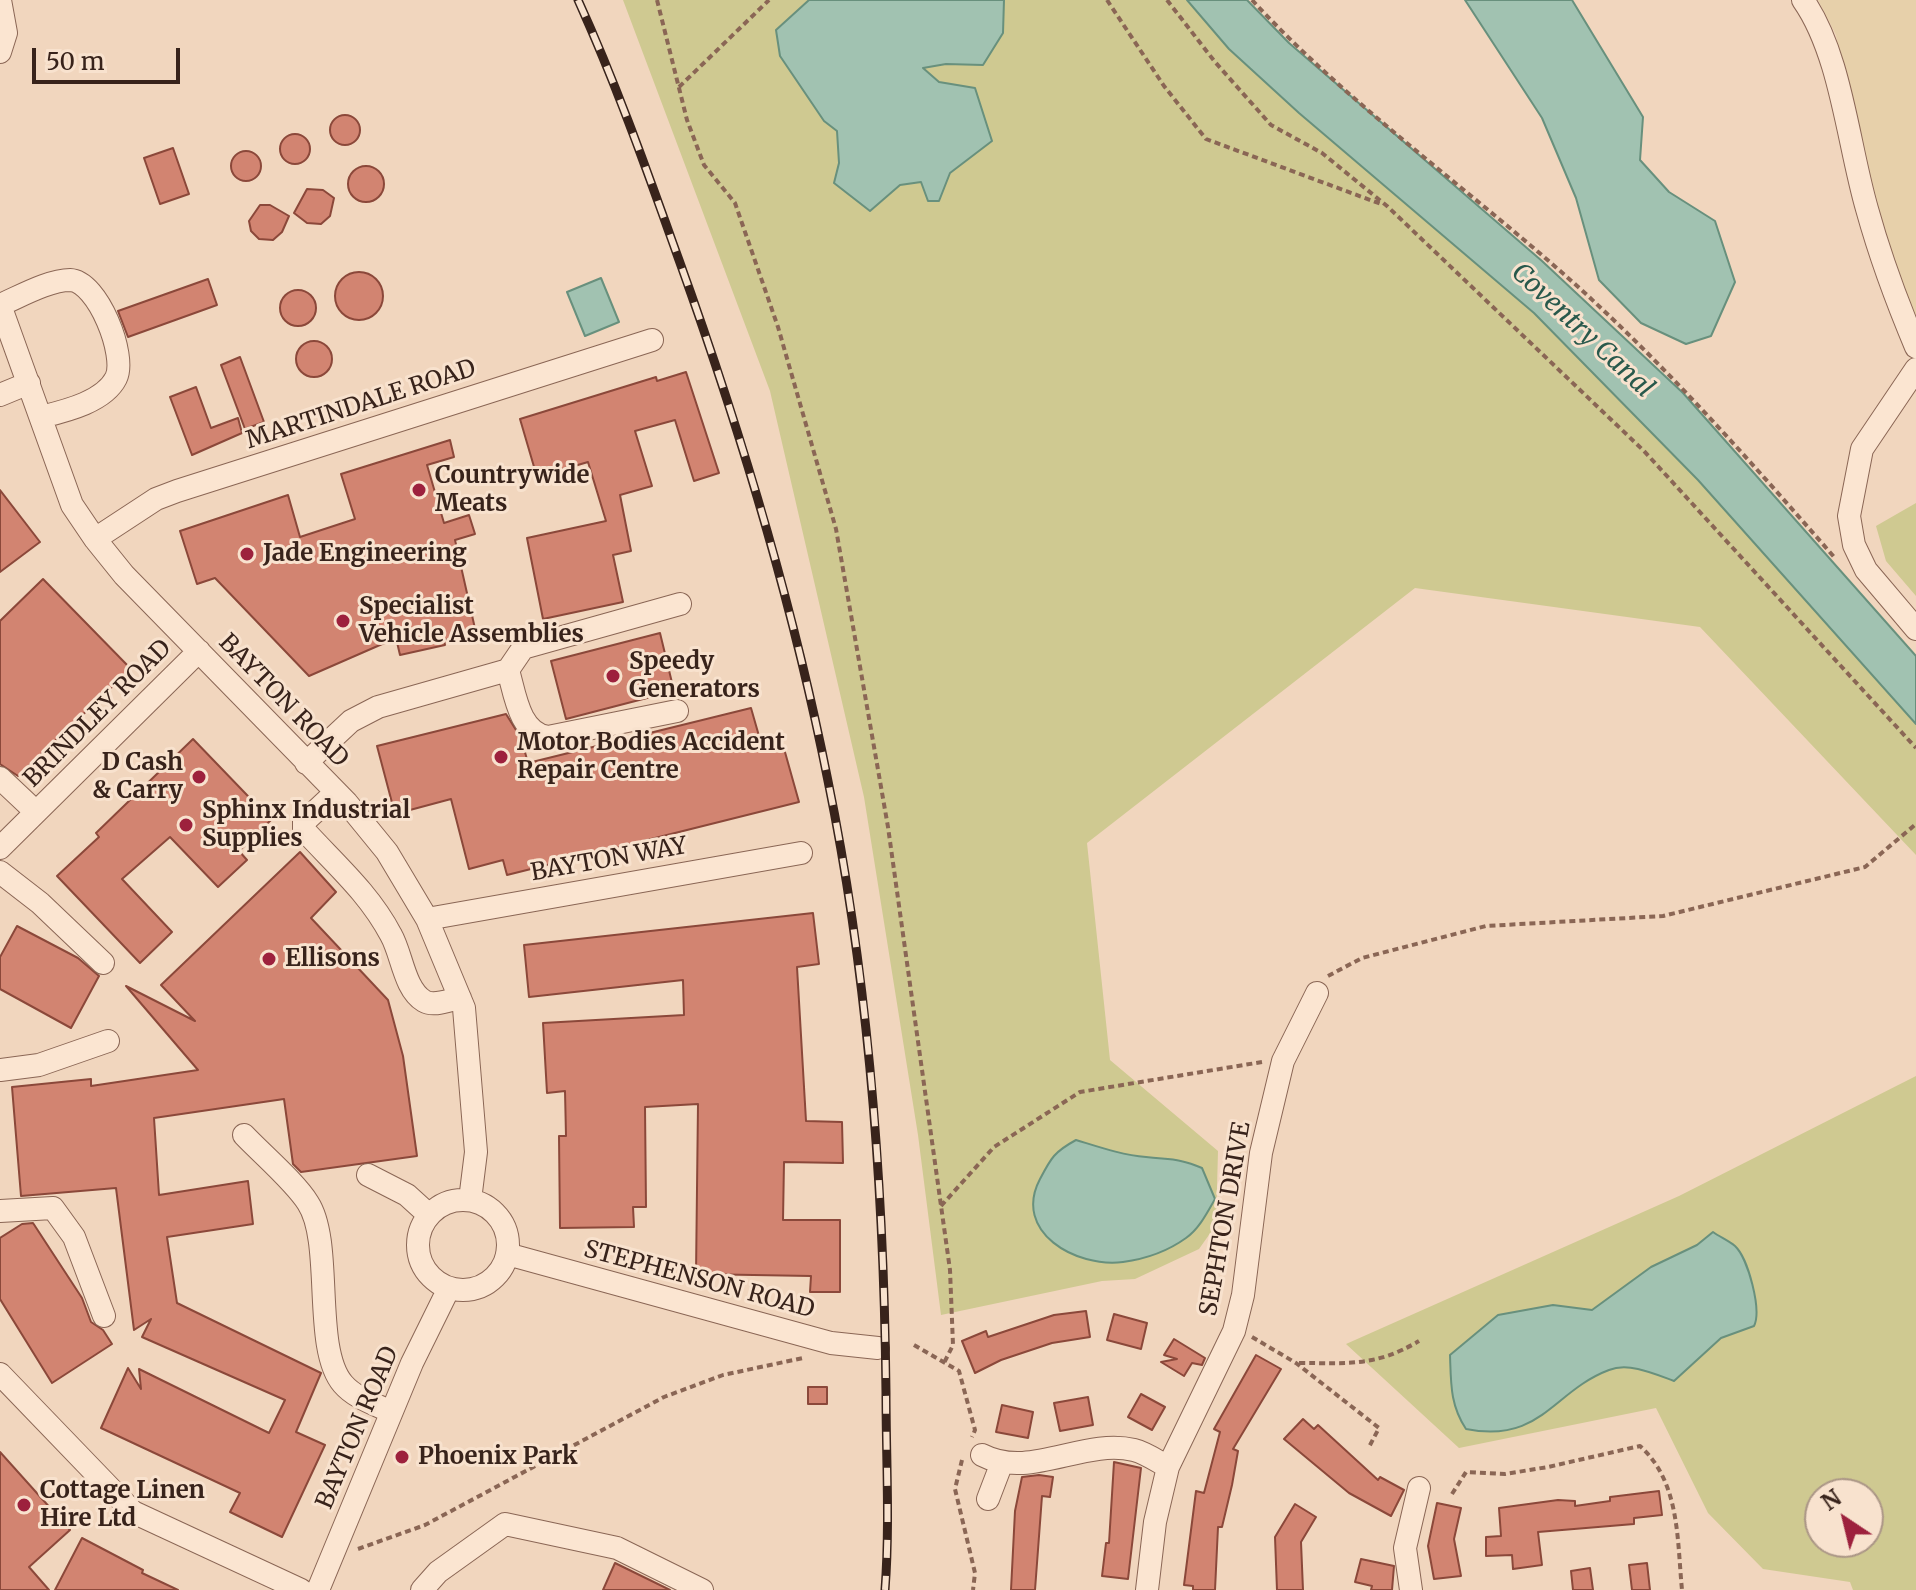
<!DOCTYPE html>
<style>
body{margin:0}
#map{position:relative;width:1916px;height:1590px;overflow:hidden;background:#f1d6be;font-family:Merriweather,serif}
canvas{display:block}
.north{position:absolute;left:1804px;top:1478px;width:80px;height:80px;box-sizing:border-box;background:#f8e2ce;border:2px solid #ab9686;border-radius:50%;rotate:325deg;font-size:22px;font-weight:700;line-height:32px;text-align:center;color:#38231b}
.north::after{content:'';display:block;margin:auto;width:28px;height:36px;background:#9d213d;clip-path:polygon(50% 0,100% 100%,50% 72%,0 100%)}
.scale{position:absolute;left:32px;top:48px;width:148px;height:36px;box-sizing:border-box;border:4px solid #38231b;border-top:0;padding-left:10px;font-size:24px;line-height:28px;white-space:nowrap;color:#38231b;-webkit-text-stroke:6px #f8e2ce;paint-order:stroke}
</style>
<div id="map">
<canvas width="1916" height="1590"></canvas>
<div class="north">N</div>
<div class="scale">50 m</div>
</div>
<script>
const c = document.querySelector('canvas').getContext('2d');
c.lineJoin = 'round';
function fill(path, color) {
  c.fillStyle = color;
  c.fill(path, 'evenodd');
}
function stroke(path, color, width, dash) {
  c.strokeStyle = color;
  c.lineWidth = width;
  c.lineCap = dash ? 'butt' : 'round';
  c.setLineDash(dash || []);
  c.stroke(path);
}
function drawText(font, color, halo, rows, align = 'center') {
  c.font = font + ' Merriweather,serif';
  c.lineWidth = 6;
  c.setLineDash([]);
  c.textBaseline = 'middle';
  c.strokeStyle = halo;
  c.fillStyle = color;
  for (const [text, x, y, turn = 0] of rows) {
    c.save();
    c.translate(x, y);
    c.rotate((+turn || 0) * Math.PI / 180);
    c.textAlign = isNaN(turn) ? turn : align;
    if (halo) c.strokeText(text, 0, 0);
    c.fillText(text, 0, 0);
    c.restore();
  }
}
const farmland = new Path2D(`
 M1818,0H1916V347L1849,119L1836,35Z`);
const green = new Path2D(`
 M623,0H1219L1916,692V855L1700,627L1415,588L1087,843L1110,1060L1218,1151L1216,1225L1199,1249L1135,1279L1102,1281L941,1315L918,1135L864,797L770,391Z
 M1916,503V596L1886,561L1876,526Z
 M1916,1076V1590H1853L1850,1582L1763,1569L1708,1513L1656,1408L1459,1448L1346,1344L1679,1196ZM1820,1494H1868V1542H1820Z`);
const water = new Path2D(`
 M809,0H1004L1003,33L983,65L946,64L923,68L939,82L975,88L992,141L950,173L939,201H928L921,182L900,185L870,211L834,183L839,163L837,131L824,121L780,56L776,30Z
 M1187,0H1247L1289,43L1542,261L1683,393L1916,656V724L1698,480L1534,313L1299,113L1229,49Z
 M1465,0H1572L1643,117L1640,160L1669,192L1715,221L1735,282L1711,336L1686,344L1641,323L1599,280L1576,198L1542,118Z
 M601,278L619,322L585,336L567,292Z
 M1076,1140C1099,1147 1122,1155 1146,1157C1170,1160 1179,1158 1202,1168L1215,1199C1207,1213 1199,1229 1186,1238C1168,1251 1145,1259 1123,1262C1076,1268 1012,1232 1040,1179C1051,1158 1054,1152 1076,1140Z
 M1713,1232C1720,1237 1729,1241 1735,1246C1748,1258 1762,1310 1754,1326L1721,1338L1674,1381C1655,1374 1629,1362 1609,1370C1553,1391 1541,1444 1466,1429C1450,1405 1451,1383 1450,1355L1498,1315L1553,1305L1592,1310L1651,1267L1697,1245Z`);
const building = new Path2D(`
 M330 130a15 15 0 1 1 30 0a15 15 0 1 1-30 0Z
 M280 149a15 15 0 1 1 30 0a15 15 0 1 1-30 0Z
 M173,148L189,194L160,204L144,158Z
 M231 166a15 15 0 1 1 30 0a15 15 0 1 1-30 0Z
 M348 184a18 18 0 1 1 36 0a18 18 0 1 1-36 0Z
 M307,189L323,190L334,198L330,216L321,224L307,223L294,213Z
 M260,205H270L289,216L282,232L273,240L259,239L251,231L249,221Z
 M335 296a24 24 0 1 1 48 0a24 24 0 1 1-48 0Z
 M208,279L217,305L128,337L118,311Z
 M280 308a18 18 0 1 1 36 0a18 18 0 1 1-36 0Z
 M296 359a18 18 0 1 1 36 0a18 18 0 1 1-36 0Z
 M240,357L264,422L245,429L221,365Z
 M686,372L719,473L694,481L675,420L635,431L652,486L620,495L631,551L613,555L623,602L543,619L527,538L606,521L588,462L537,477L520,419L656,377L657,381Z
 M196,387L211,428L238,418L242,433L192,455L170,397Z
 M450,440L454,457L427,465L444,523L469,515L475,534L455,540L476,633L444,640L445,645L400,655L396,638L309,676L215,578L197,584L180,531L288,495L300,537L355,519L341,474Z
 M0,490L40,542L0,572Z
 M43,579L131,669L18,776L0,764V621Z
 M660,633L674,691L566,719L551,661Z
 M751,708L763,750L783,745L799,802L507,875L503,860L469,869L451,799L395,814L377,746L506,714L521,738L528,763Z
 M193,739L271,820L239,851L247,860L218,887L170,837L122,879L172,932L140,963L57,876L99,837L96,833Z
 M300,852L336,892L311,918L388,1000L403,1056L417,1156L301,1172L293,1164L284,1099L154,1118L159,1195L248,1181L253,1224L167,1237L177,1303L321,1373L296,1432L325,1445L282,1537L230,1512L240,1493L101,1428L128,1368L141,1389L139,1369L269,1433L285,1400L142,1337L151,1319L134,1330L116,1188L21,1196L12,1087L91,1079V1086L198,1070L126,986L195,1021L161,985Z
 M813,913L819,964L797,967L806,1121L842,1122L843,1163L784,1162L783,1220H840V1292H810L811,1276L696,1274L698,1104L645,1107L646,1207H633L634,1227L560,1228L559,1136H566L565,1091L547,1093L543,1023L684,1015L683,980L529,997L524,945Z
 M17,926L78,958L99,976L71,1028L0,989V957Z
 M33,1223L82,1298L91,1322L103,1330L112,1344L52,1383L0,1299V1238L22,1224Z
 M1086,1311L1090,1337L1052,1343L1001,1360L975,1373L962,1341L986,1331L988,1337L1054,1315Z
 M1114,1314L1147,1323L1141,1349L1107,1340Z
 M1174,1339L1205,1358L1202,1365L1192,1363L1184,1376L1161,1362L1177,1359L1164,1355Z
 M1256,1355L1281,1369L1233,1449L1238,1451L1232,1485L1222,1527H1218L1215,1590H1193V1586L1184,1585L1196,1491L1204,1493L1220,1432L1214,1429Z
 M808,1387H827V1404H808Z
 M1141,1394L1165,1407L1152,1430L1128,1417Z
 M1088,1397L1093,1425L1060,1431L1054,1403Z
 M1002,1405L1033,1412L1028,1438L996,1432Z
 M1303,1419L1314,1429L1318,1425L1378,1480L1380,1477L1404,1490L1391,1516L1349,1493L1284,1439Z
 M0,1452L70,1530L29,1567L49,1590H0Z
 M1114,1462L1141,1468L1128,1579L1102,1576L1106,1543H1109Z
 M1039,1475L1053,1477L1050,1497L1042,1496L1035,1590H1011L1015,1511L1022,1477Z
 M1659,1491L1662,1515L1634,1518V1524L1538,1532L1542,1565L1513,1569L1512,1555L1486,1556V1537L1501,1536L1499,1508L1558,1500L1575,1501V1506L1610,1501V1497Z
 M1437,1503L1461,1508L1454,1539L1461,1576L1434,1579L1428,1546Z
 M1295,1504L1316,1517L1301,1542L1303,1590H1277L1275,1537Z
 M82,1538L143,1570L142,1573L178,1590H55Z
 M1361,1559L1394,1566L1392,1590H1371L1372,1586L1355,1582Z
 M615,1563L670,1590H603Z
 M1647,1563L1650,1590H1632L1629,1565Z
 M1590,1568L1593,1590H1573L1571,1571Z`);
const path = new Path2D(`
 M657,0L687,120L704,165L735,203L778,327L836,529L888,827L950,1270L953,1345L944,1363
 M1107,0L1164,86L1206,139L1381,204
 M1167,0L1215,62L1271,125L1322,153L1387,206L1644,451L1916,748
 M1252,0C1349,105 1469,189 1576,285C1670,370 1752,463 1835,558
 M679,87L769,0
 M1328,976L1362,958L1486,926L1663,916L1865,867L1916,824
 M941,1206L994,1147L1080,1092L1262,1062
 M1252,1337L1296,1363L1379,1428L1369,1447
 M914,1345L959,1371L975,1430L972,1437
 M1299,1363C1348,1363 1375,1367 1419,1341
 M962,1460L955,1489L975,1573L973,1590
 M1452,1494L1466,1472L1505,1474L1548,1467L1640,1446C1680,1482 1677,1539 1682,1590
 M358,1549L425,1525L664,1397L723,1375L803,1358`);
const minor = new Path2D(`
 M1803,0C1841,54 1848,144 1867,209C1880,256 1897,302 1916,347
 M0,52L6,33L0,0
 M1916,369L1862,449L1849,516L1854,545L1866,570L1916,629
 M0,395L29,383
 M41,417C65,411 104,402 116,378C127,356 98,281 70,280C49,280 19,297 0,305L72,505L95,539L124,575L347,803L387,852L427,919L464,1008L476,1152L470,1200
 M95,539L156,499L177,491L652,340
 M677,711L548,737C519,733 515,694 508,670L523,648L680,604
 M306,763L351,721L378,707L508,670
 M0,778L36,812
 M336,792L304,822V830C335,864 369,893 391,935C402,954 404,989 424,1001C434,1007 449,1000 460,998
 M0,848L199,651
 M0,872L40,903L103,963
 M427,919L801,853
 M0,1070L39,1065L108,1041
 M244,1135C262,1154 295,1182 308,1203C334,1243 312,1348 343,1384C355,1398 375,1404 391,1412
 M368,1175L407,1195L429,1215
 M418 1245a45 45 0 1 1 90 0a45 45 0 1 1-90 0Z
 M0,1211L53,1208L74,1237L104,1316
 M507,1254L831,1343L878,1348
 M0,1374L133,1512L301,1590
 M982,1455C1030,1480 1083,1438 1134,1450C1146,1453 1157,1461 1168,1467
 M988,1499L1001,1465
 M318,1590L412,1363L449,1288
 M422,1590L438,1572L505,1524L617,1548L702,1590
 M1147,1590L1155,1522L1168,1467L1234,1331L1243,1295L1261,1153L1283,1061L1317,993
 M1411,1590L1405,1548L1419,1488`);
const rail = new Path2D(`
 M578,0C617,86 647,171 679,260C740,429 793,604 828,781C869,981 884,1188 886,1393C886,1458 890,1525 885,1590`);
const markers = [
 [419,490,8,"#9d213d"],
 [247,554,8,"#9d213d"],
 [343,621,8,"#9d213d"],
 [613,676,8,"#9d213d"],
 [501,757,8,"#9d213d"],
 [199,777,8,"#9d213d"],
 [186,825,8,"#9d213d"],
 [269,959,8,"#9d213d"],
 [402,1457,8,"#9d213d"],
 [24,1505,8,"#9d213d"]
];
const streetNames = [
 ["MARTINDALE ROAD",361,405,-18],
 ["BAYTON ROAD",283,701,46],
 ["BRINDLEY ROAD",98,714,-45],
 ["BAYTON WAY",609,860,-10],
 ["SEPHTON DRIVE",1226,1219,-80],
 ["STEPHENSON ROAD",699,1280,15],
 ["BAYTON ROAD",358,1428,-67]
];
const poiNames = [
 ["Countrywide",435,476],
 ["Meats",435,504],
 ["Jade Engineering",263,554],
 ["Specialist",359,607],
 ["Vehicle Assemblies",359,635],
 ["Speedy",629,662],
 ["Generators",629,690],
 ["Motor Bodies Accident",517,743],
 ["Repair Centre",517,771],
 ["D Cash",183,763,"right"],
 ["& Carry",183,791,"right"],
 ["Sphinx Industrial",202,811],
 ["Supplies",202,839],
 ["Ellisons",285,959],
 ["Phoenix Park",418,1457],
 ["Cottage Linen",40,1491],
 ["Hire Ltd",40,1519]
];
const waterNames = [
 ["Coventry Canal",1582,331,43]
];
fill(farmland, '#e7d0aa');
fill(green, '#cfc991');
fill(water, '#a1c2b1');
stroke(water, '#68907d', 2);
fill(building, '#d28471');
stroke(building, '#8b483a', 2);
stroke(minor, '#8a6655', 24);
stroke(path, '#8a6655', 4, [6, 4]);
stroke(minor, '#fbe5d1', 22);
stroke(rail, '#38231b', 9);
stroke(rail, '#f8e2ce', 6, [18]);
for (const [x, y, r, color] of markers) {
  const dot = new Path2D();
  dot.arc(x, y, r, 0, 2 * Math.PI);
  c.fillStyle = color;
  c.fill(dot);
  stroke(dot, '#f8e2ce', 3);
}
drawText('24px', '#38231b', '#f8e2ce', streetNames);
drawText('bold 24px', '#38231b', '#f8e2ce', poiNames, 'left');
drawText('italic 26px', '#29594c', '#f8e2ce', waterNames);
</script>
